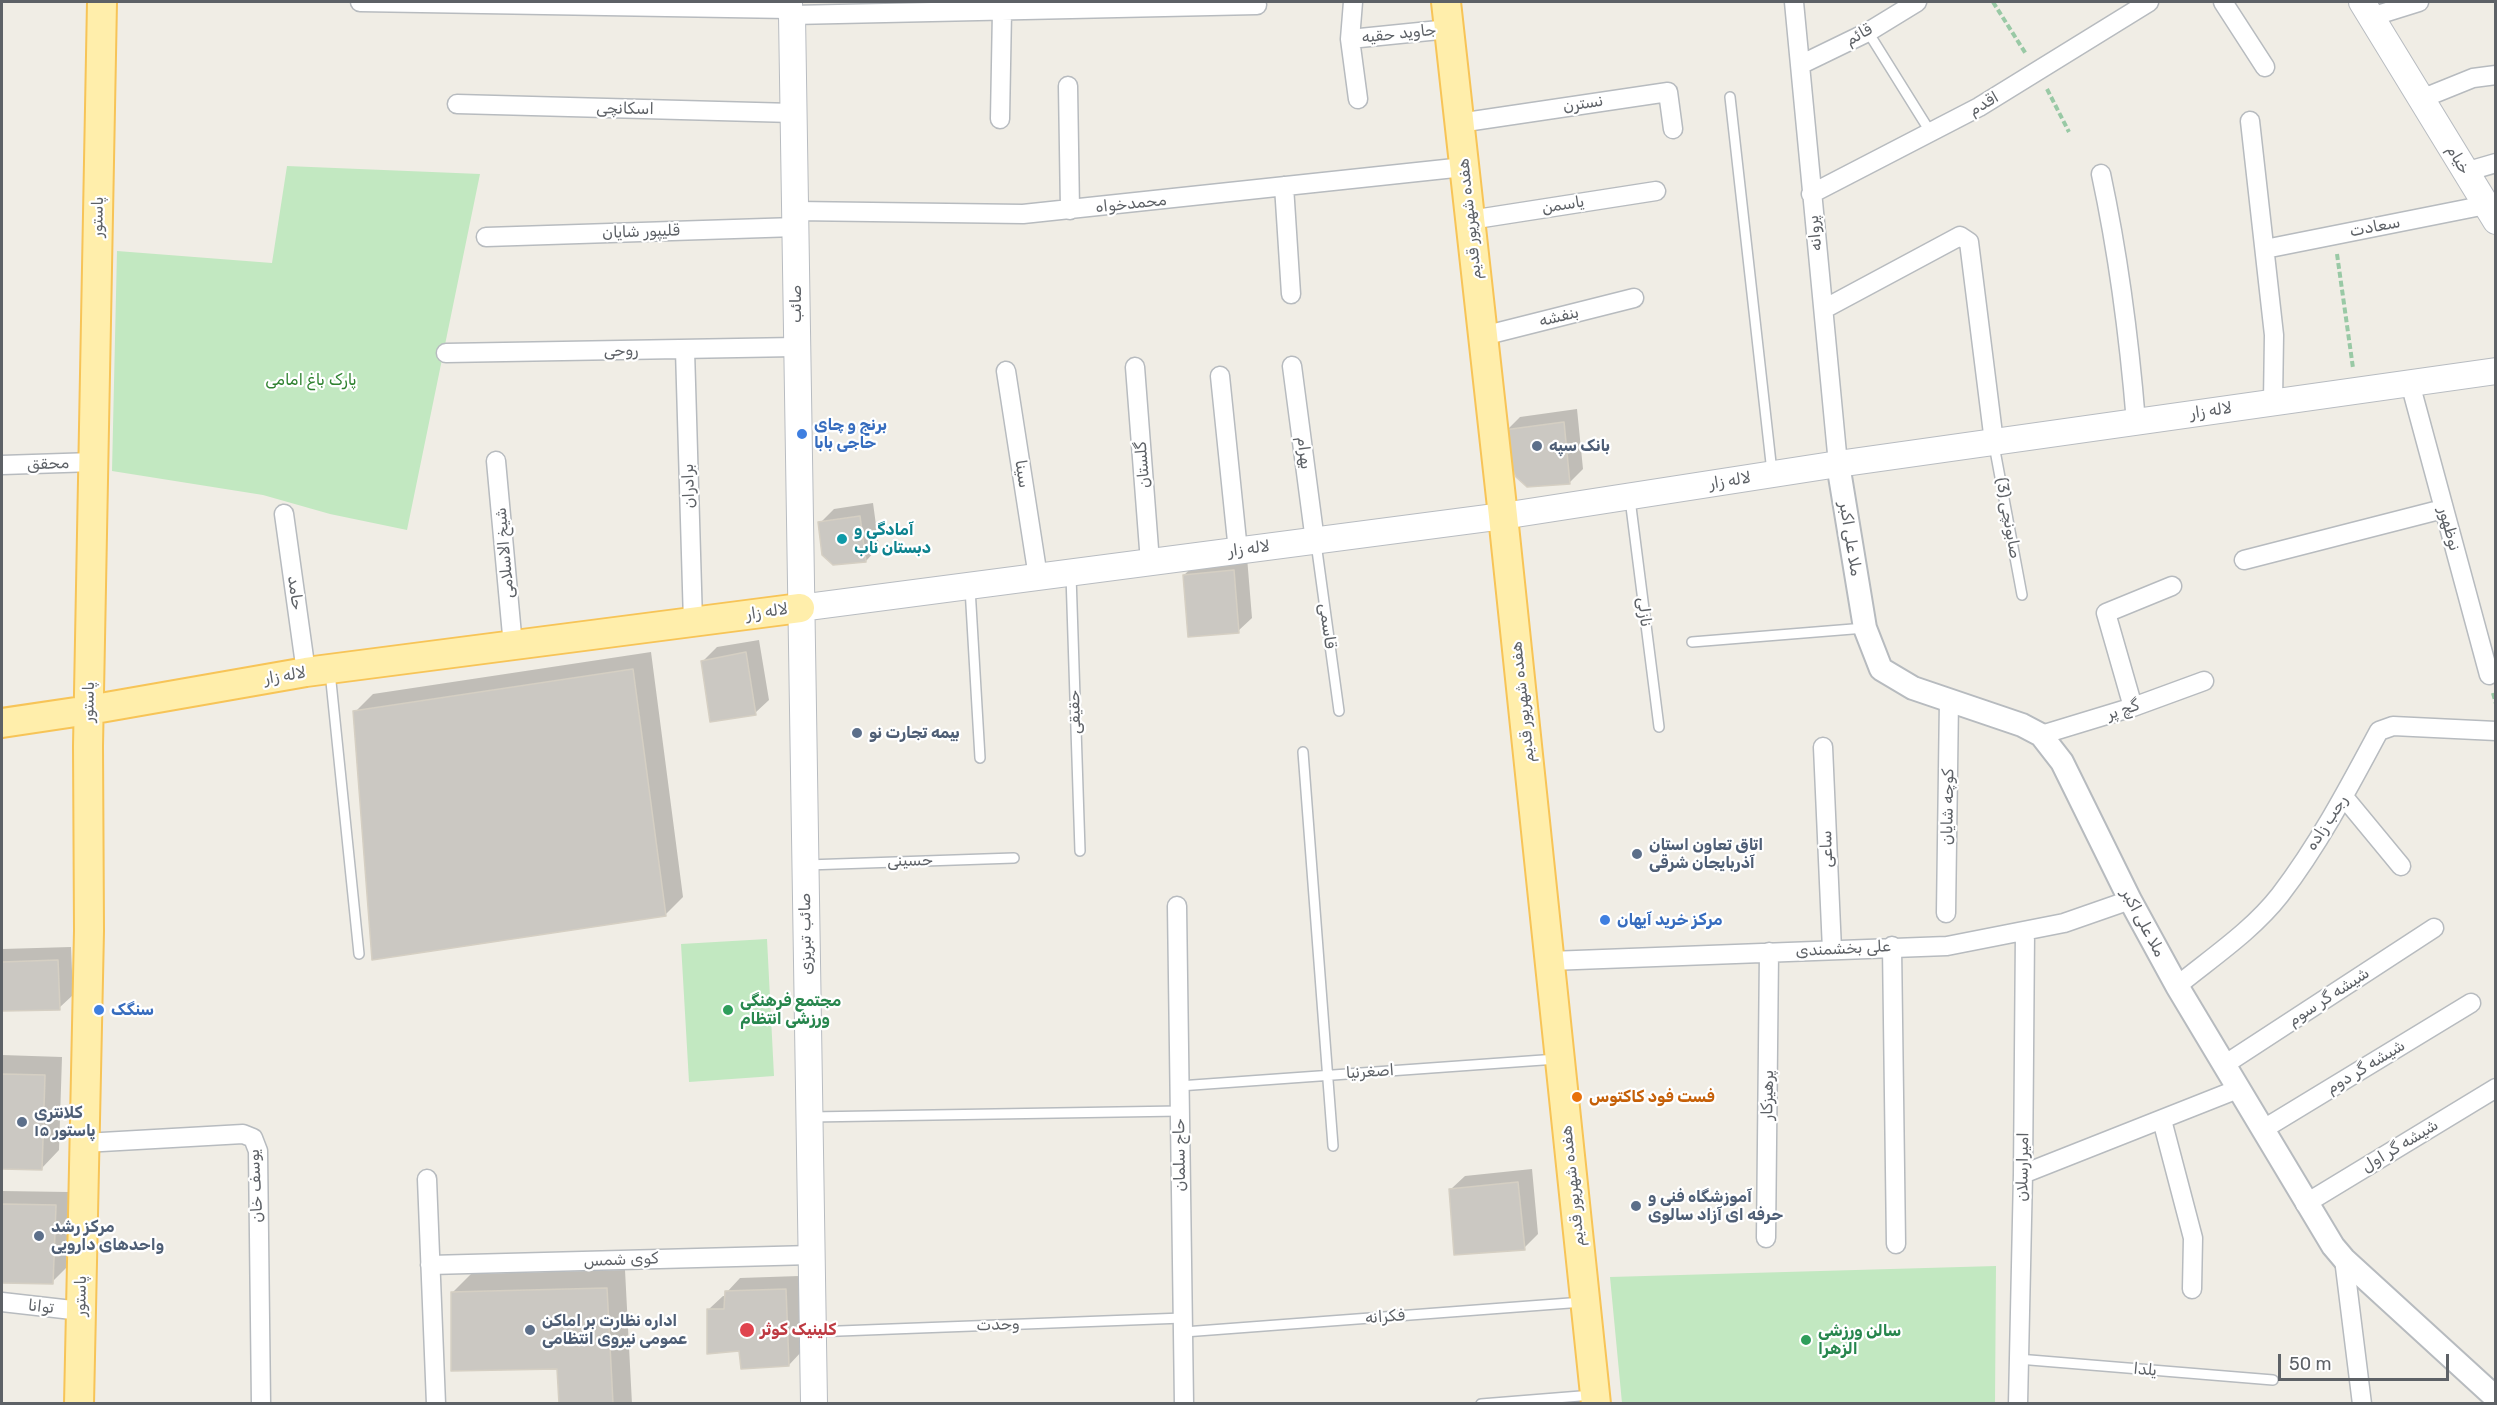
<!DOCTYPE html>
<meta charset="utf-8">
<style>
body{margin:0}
#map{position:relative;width:2497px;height:1405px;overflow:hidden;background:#f0ede5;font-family:Rubik,sans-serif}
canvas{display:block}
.frame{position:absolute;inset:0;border:3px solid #5d6166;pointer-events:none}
.scale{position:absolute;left:2278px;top:1354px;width:171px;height:27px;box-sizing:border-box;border:3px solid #5d6166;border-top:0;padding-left:8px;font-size:18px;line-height:21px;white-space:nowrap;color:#5d6166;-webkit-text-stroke:4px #fff;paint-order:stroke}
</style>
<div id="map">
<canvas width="2497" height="1405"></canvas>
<div class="frame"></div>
<div class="scale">50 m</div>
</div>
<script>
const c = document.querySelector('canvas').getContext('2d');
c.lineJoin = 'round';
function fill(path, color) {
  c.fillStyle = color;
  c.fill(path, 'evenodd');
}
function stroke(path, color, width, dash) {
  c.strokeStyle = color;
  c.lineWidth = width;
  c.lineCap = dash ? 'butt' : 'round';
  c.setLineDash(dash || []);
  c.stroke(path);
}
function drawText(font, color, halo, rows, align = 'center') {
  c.font = font + ' Rubik,Cairo,sans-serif';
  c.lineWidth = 4.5;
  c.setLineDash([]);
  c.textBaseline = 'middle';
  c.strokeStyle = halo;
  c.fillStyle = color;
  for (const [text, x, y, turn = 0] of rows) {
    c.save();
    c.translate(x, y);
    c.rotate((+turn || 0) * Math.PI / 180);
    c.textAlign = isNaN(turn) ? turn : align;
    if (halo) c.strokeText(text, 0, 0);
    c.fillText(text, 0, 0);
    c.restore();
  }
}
const green = new Path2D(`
 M287,166L480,174L407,530L330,514L263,495L112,471L117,251L272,263Z
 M767,939L774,1076L689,1082L681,944Z
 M1996,1266L1995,1403H1622L1610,1277Z`);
const shadow = new Path2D(`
 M1577,409L1583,469L1570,482L1506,431L1520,417Z
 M873,503L879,547L866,561L820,523L834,509Z
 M1247,557L1252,618L1238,631L1184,575L1198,562Z
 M759,640L769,700L755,713L703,661L717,647Z
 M651,652L683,897L665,915L355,712L373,694Z
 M71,947L73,995L59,1008L2,1010V949Z
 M2,1055L62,1057L59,1150L41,1169L2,1168Z
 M1532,1169L1538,1234L1524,1248L1451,1189L1465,1176Z
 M2,1191L69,1192L66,1268L52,1282L2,1281Z
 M625,1270L632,1404H561L558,1367L453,1292L471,1274Z
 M799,1276L802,1351L789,1365L740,1350L709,1309L723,1296H726L727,1292L740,1278Z`);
const building = new Path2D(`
 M1564,422L1570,484L1527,487L1516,477L1509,461L1504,430Z
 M860,516L866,562L833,565L822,555L818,522Z
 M1234,570L1239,633L1188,637L1183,575Z
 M746,652L756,715L710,722L701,661Z
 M633,669L666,916L372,960L353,711Z
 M58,960L60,1010L2,1011V962Z
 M2,1074L45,1075L42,1170L2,1169Z
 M1518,1182L1525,1250L1454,1255L1449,1189Z
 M2,1204L56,1205L53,1284L2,1283Z
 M607,1288L613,1404H559L557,1369L451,1371V1292Z
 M786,1289L789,1366L741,1369L739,1351L707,1354V1309H724L725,1291Z`);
const path = new Path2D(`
 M1993,2L2026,54
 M2047,89L2069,132
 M2337,254L2353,368
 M2493,693L2496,704`);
const service = new Path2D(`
 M1868,32L1931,133
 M1730,97L1772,472
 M1994,445L2022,595
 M1630,499L1659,727
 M1316,543L1339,711
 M1071,575L1080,851
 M970,588L980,758
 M1692,642L1865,628
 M330,672L359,954
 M1303,752L1333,1146
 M807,865L1014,858
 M1179,1086L1557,1059
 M810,1117L1180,1111
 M813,1332L1183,1318
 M1184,1332L1583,1302
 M2018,1359L2273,1380
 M1481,1404L1593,1395`);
const minor = new Path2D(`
 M360,2L789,9
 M1353,2L1350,39L1449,29
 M1794,2L1838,464
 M2223,2L2265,67
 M792,15L1257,5
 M2371,17L2419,2
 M1350,39L1358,99
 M1800,65L1868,32L1917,2
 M1068,86L1070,210
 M2421,99L2473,78L2496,75
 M457,104L793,113
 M1000,119L1002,11
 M2250,121L2274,335L2273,402
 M1459,123L1668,92L1673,129
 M2465,172L2496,163
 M2101,174C2119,258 2129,336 2136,422
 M1284,186L1291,294
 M1811,194L1979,107L2149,2
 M796,211L1023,214L1464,167
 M1470,220L1656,191
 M486,237L796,227
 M2265,249L2486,205
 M1824,309L1960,236L1969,242L1994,442
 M1483,336L1634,298
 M685,350L693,622
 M446,353L796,347
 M1292,366L1315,541
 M1135,367L1150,562
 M1006,371L1038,577
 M1220,376L1238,551
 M2410,383L2489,675
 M496,461L513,646
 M2,465L94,462
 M284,514L306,672
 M2244,560L2443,509
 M2133,707L2106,613L2172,586
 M2041,735L2133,707L2204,681
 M1823,747L1832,950
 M2344,797L2401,866
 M1177,906L1184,1404
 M1946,913L1949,700
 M1892,946L1896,1244
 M1550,961L1947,946L2064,923L2130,900
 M2177,986C2211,958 2252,931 2280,895C2319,844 2349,787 2379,731L2393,726L2496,731
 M2224,1065L2434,928
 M2162,1120L2193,1238L2192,1289
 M2262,1130L2471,1003
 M84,1143L243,1134L253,1138L258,1151L261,1404
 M2023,1174L2238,1089
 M427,1179L436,1404
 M2305,1204L2496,1088
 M1766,1238L1769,952
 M2344,1259L2362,1404
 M430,1265L812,1255
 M2,1302L81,1311
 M2018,1404L2023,1174L2025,931`);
const tertiary = new Path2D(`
 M1838,464L1865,628L1881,669L1913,688L2022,725L2041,735L2062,762L2130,900L2177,986L2333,1246L2344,1259L2496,1398`);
const secondary = new Path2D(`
 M789,2V9L792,15L814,1404
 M2362,2L2496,221
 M800,608L1503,516L1838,464L2496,371`);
const primary = new Path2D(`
 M1446,2L1503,516L1596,1404
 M2,723L89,710L306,672L800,608
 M79,1404L89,931L88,746L102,2`);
const markers = [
 [802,434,6,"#3f7fe0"],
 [1537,446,6,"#5c6f8a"],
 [842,539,6,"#0f9aa8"],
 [857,733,6,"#5c6f8a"],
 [1637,854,6,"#5c6f8a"],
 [1605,920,6,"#3f7fe0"],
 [99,1010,6,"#3f7fe0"],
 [728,1010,6,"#2e9e5b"],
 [1577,1097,6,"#e8710a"],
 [22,1122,6,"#5c6f8a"],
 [1636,1206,6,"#5c6f8a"],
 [39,1236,6,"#5c6f8a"],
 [530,1330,6,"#5c6f8a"],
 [747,1330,8,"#e0444e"],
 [1806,1340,6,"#2e9e5b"]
];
const streetNames = [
 ["جاوید حقیه",1399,34,-6],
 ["قائم",1859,35,-29],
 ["نسترن",1583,104,-9],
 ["اقدم",1984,104,-30],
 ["اسکانچی",625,109,1],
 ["خیام",2458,160,59],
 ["محمدخواه",1131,204,-6],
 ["یاسمن",1563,205,-9],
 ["پاستور",98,217,-89],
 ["هفده شهریور قدیم",1470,219,-96],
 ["سعادت",2375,227,-11],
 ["قلیپور شایان",641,232,-2],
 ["پروانه",1815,233,-96],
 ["صائب",796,304,-90],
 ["بنفشه",1559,317,-14],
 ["روحی",621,351,-1],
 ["لاله زار",2211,411,-8],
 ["بهرام",1304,453,83],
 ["محقق",48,464,-2],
 ["گلستان",1143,465,-95],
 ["سینا",1022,474,81],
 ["لاله زار",1730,481,-9],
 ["برادران",689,486,-92],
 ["صابونچی (3)",2008,518,80],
 ["نوظهور",2449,529,75],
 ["ملا علی اکبر",1850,539,81],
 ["لاله زار",1249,549,-7],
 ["شیخ الاسلامی",505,553,-95],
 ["حامد",295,593,82],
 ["لاله زار",767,612,-8],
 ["نازلی",1644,612,83],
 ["قاسمی",1327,626,82],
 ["لاله زار",285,676,-9],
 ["پاستور",89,702,-89],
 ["هفده شهریور قدیم",1523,702,-96],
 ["گچ پر",2123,710,-18],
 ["حقیقی",1075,712,-92],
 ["کوچه شایان",1948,807,-89],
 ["رجب زاده",2327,823,-57],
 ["ساعی",1827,849,-92],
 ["حسینی",910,861,-2],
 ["ملا علی اکبر",2143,923,62],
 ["صائب تبریزی",806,934,-91],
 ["علی بخشمندی",1843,949,-3],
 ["شیشه گر سوم",2329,997,-33],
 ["شیشه گر دوم",2366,1067,-31],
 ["اصغرنیا",1370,1072,-4],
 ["پرهیزکار",1768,1095,-89],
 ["شیشه گر اول",2400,1146,-31],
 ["حاج سلمان",1180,1155,-91],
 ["امیرارسلان",2023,1167,-89],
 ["یوسف خان",256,1186,-93],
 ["هفده شهریور قدیم",1573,1186,-96],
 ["کوی شمس",621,1260,-2],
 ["پاستور",81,1296,-89],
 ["توانا",41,1307,6],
 ["فکرانه",1385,1317,-4],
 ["وحدت",998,1325,-2],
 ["یلدا",2145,1370,5]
];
const parkNames = [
 ["پارک باغ امامی",311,380]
];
const shopNames = [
 ["برنج و چای",814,425],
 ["حاجی بابا",814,443],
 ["مرکز خرید آیهان",1617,920],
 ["سنگک",111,1010]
];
const serviceNames = [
 ["بانک سپه",1549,446],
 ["بیمه تجارت نو",869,733],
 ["اتاق تعاون استان",1649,845],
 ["آذربایجان شرقی",1649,863],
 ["کلانتری",34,1113],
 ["۱۵ پاستور",34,1131],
 ["آموزشگاه فنی و",1648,1197],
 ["حرفه ای آزاد سالوی",1648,1215],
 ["مرکز رشد",51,1227],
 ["واحدهای دارویی",51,1245],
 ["اداره نظارت بر اماکن",542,1321],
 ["عمومی نیروی انتظامی",542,1339]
];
const cultureNames = [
 ["آمادگی و",854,530],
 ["دبستان ناب",854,548]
];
const leisureNames = [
 ["مجتمع فرهنگی",740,1001],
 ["ورزشی انتظام",740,1019],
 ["سالن ورزشی",1818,1331],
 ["الزهرا",1818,1349]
];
const foodNames = [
 ["فست فود کاکتوس",1589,1097]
];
const healthNames = [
 ["کلینیک کوثر",760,1330]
];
fill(green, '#c2e8c1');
fill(shadow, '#0003');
fill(building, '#cbc8c2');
stroke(building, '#d5cfc3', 1.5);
stroke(service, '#b7bbbf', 12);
stroke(minor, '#b7bbbf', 21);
stroke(tertiary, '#b7bbbf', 26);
stroke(secondary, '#b8bcc1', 28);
stroke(primary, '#f7c457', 32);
stroke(path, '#99c9a5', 4, [6, 3]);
stroke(service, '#fff', 9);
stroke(minor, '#fff', 18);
stroke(tertiary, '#fff', 22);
stroke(secondary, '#fff', 26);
stroke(primary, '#ffeeab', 28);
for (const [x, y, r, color] of markers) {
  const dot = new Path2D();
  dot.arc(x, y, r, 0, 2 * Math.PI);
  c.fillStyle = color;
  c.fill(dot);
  stroke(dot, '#fff', 2);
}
drawText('16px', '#5d6166', '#fff', streetNames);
drawText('16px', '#308231', '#fff', parkNames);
drawText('bold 16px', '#366cbe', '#fff', shopNames, 'left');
drawText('bold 16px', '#4e5e75', '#fff', serviceNames, 'left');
drawText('bold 16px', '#0d838f', '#fff', cultureNames, 'left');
drawText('bold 16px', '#27864d', '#fff', leisureNames, 'left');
drawText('bold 16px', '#c56008', '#fff', foodNames, 'left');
drawText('bold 16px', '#be3a42', '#fff', healthNames, 'left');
</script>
